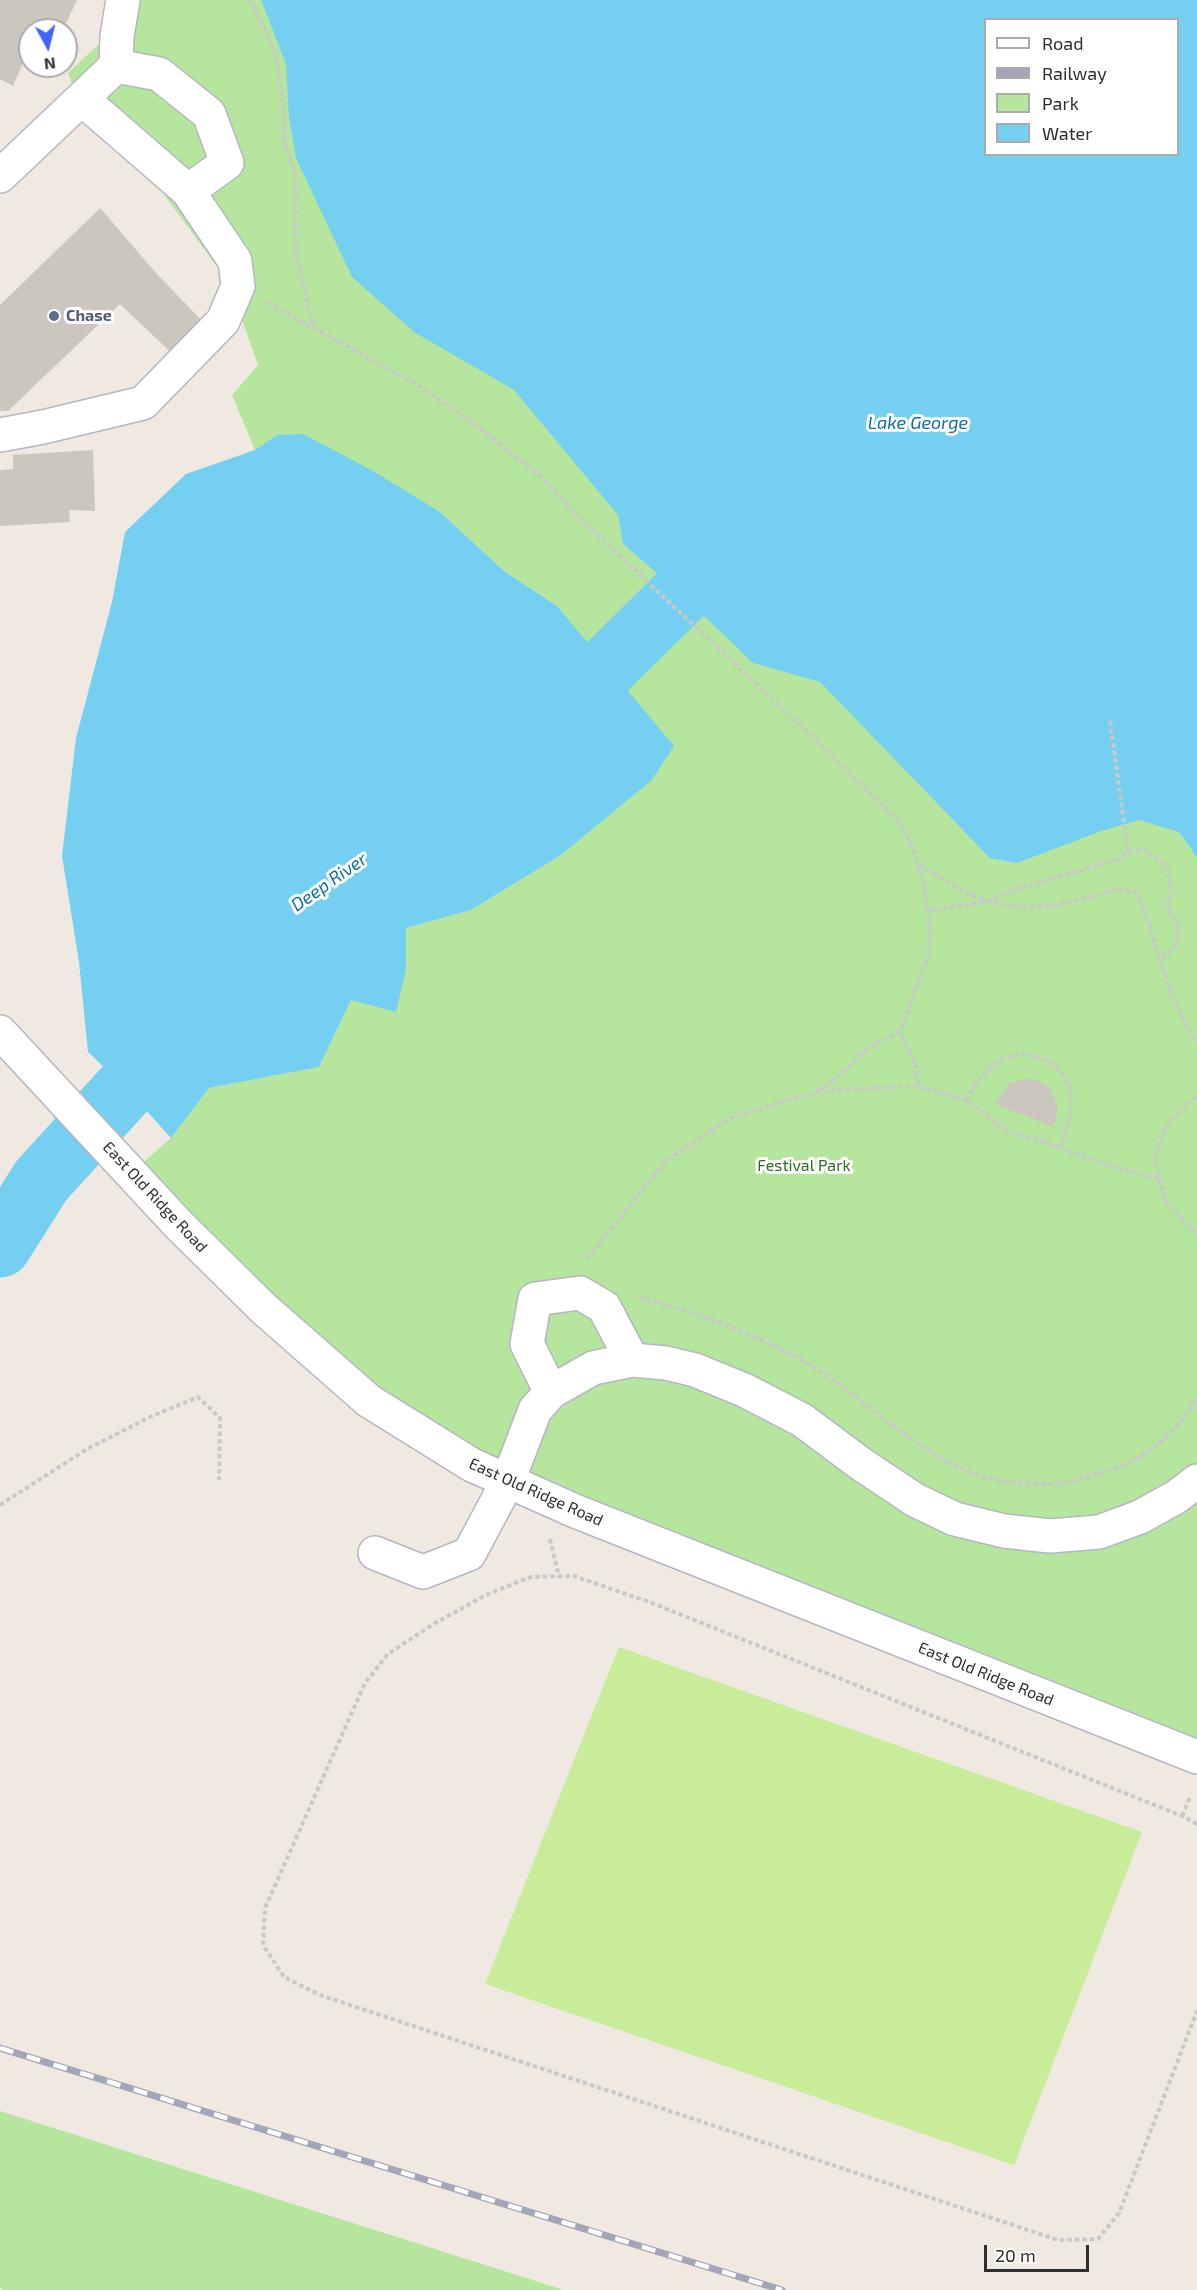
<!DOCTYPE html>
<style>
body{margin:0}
#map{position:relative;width:1197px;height:2290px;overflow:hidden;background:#efe9e1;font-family:"Exo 2",sans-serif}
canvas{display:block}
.legend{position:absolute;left:984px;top:18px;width:195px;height:138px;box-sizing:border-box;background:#fff;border:2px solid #ababab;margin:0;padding:8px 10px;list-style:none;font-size:18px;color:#2e2e2e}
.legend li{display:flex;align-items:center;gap:12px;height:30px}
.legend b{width:30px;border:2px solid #ababab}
.north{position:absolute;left:18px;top:18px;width:60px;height:60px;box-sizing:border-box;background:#fff;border:2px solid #ababab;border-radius:50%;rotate:173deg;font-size:16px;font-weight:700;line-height:24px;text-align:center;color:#2e2e2e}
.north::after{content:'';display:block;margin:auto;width:21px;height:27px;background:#4264fb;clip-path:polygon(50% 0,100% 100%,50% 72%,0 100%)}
.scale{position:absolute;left:984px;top:2245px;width:105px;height:27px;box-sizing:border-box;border:3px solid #2e2e2e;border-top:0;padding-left:8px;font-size:18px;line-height:21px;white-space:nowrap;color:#2e2e2e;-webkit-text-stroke:4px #fff;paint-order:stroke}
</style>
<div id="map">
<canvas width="1197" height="2290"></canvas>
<ul class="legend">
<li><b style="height:8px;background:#fff"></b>Road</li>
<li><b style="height:8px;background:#a3a6b8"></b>Railway</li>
<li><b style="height:16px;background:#b6e59e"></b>Park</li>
<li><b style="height:16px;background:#75cff0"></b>Water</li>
</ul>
<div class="north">N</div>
<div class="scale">20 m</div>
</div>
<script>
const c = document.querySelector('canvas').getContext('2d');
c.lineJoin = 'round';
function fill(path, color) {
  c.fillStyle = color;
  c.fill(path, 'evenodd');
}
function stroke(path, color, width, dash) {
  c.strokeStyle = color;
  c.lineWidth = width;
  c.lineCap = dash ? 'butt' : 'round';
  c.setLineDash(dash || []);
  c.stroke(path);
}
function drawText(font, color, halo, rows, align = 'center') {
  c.font = font + ' "Exo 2",sans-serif';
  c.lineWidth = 6;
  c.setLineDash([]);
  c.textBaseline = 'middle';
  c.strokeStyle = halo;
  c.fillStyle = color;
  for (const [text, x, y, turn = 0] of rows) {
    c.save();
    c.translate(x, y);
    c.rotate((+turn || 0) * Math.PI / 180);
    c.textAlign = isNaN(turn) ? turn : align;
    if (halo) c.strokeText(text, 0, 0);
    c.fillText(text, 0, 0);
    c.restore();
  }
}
const green = new Path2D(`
 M124,0H300L1197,792V1747L551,1489L456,1442L368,1383L192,1220L140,1165L171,1138L209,1088L319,1067L351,1000L406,969V928L471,910L561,855L651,781L557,606L504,571L440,512L277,435L255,450L232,395L258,365L229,283L130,148L80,105L68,73L115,29Z
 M0,2111L564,2290H2L0,2286Z`);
const pitch = new Path2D(`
 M619,1647L1142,1832L1014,2165L485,1984Z`);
const water = new Path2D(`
 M261,0H1197V857L1179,832L1139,820L1101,831L1017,863L990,858L820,682L753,663L681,594L623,544L618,515L514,390L414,332L352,277L296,158L289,118L286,64ZM986,20H1178V154H986Z
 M303,434L373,471L440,512L504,571L557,606L674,746L651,781L561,855L471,910L406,928V969L396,1012L351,1000L319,1067L209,1088L171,1138L126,1088L88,1052L79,962L62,856L76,738L112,602L125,532L186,474L255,450L277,435Z`);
const river = new Path2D(`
 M548,725L681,594
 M0,1246L41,1181L184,1024`);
const building = new Path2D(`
 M0,0H77L63,30H30V47L13,86L0,79Z
 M100,208L156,273L208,327L178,359L120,304L8,411H0V305Z
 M93,450L95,511L69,510L70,522L0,526V470L13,469V455Z
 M1031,1078L1049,1087L1058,1108L1054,1127L995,1104L1009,1083Z`);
const path = new Path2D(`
 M250,0L275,51L282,93L285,144L295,172L296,256L314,328L414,383L468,419L545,480L576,515L811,735L901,824L916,855L924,884L930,929L928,956L900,1032L915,1063L919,1087L966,1100L1008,1132L1042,1141L1104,1164L1159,1179C1158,1172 1156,1163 1157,1155C1159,1130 1178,1111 1197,1097
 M267,302L313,328
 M1110,721L1128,852
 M920,865C975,899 999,915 1066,903C1084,900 1103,891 1120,890C1126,890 1133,892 1138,893C1158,946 1167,996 1197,1044
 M928,911L987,902L1010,891L1119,859L1128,852L1142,849L1167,866L1171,891L1167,905L1178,925L1177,946L1159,961
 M819,1091L845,1071L867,1048L900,1032
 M966,1100C976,1084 991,1060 1011,1056C1038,1049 1070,1068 1071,1097C1072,1114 1066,1131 1061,1147
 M1159,1179L1168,1205L1197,1234
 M587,1259L665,1162L732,1117L817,1092L909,1086L919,1087
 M639,1297C699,1314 758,1334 812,1366C863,1398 912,1448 967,1471C995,1483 1030,1485 1061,1483C1074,1482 1088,1476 1101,1473C1141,1463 1179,1433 1197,1396
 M0,1505L87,1449L150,1417L198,1397L220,1418L219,1480
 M550,1539L559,1577
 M1182,1816L1191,1795
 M1197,1824L1182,1816L652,1603L574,1576L530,1577L486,1595L435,1623L388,1654L365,1683L265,1908L263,1945L284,1977L320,1995L1058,2240L1098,2239L1119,2213L1197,2011`);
const minor = new Path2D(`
 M116,66L117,36L123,0
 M0,176L116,66L159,74L209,114L227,163L188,191L82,99
 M0,435L43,427L143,403L223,321L238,286L235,261L188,191
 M0,1032L178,1224L263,1308L369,1401L472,1465L575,1511L1197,1757
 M551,1392L527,1344L535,1299L580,1293L604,1307L632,1360
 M375,1553L423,1572L469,1554L508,1481L535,1410L551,1392L593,1368L632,1360L666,1363L695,1370L744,1390L802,1420L861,1464L915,1500L955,1519L1004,1531L1050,1536L1099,1532L1140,1517L1176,1497L1197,1481`);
const rail = new Path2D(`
 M0,2048L782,2290`);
const markers = [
 [54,316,6,"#5c6f8a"]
];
const serviceNames = [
 ["Chase",66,316]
];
const parkNames = [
 ["Festival Park",804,1166]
];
const streetNames = [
 ["East Old Ridge Road",155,1197,47],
 ["East Old Ridge Road",536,1492,24],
 ["East Old Ridge Road",986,1674,22]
];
const waterNames = [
 ["Lake George",918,423],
 ["Deep River",329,882,-35]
];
fill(green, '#b6e59e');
fill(pitch, '#c9ec9a');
fill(water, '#75cff0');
stroke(river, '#75cff0', 63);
fill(building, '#cbc7bf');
stroke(minor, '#b4b7c1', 36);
stroke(path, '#c9c9c9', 4, [4.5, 3]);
stroke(minor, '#fff', 33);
stroke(rail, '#a3a6b8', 7);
stroke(rail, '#fff', 4.5, [14]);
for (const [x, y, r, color] of markers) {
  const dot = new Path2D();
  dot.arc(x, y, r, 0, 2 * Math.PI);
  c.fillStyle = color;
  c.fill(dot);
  stroke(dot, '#fff', 2);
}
drawText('bold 16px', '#4e5e75', '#fff', serviceNames, 'left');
drawText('16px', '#2c6e1b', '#fff', parkNames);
drawText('16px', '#2e2e2e', '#fff', streetNames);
drawText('italic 18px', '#0d6fa3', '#fff', waterNames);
</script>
